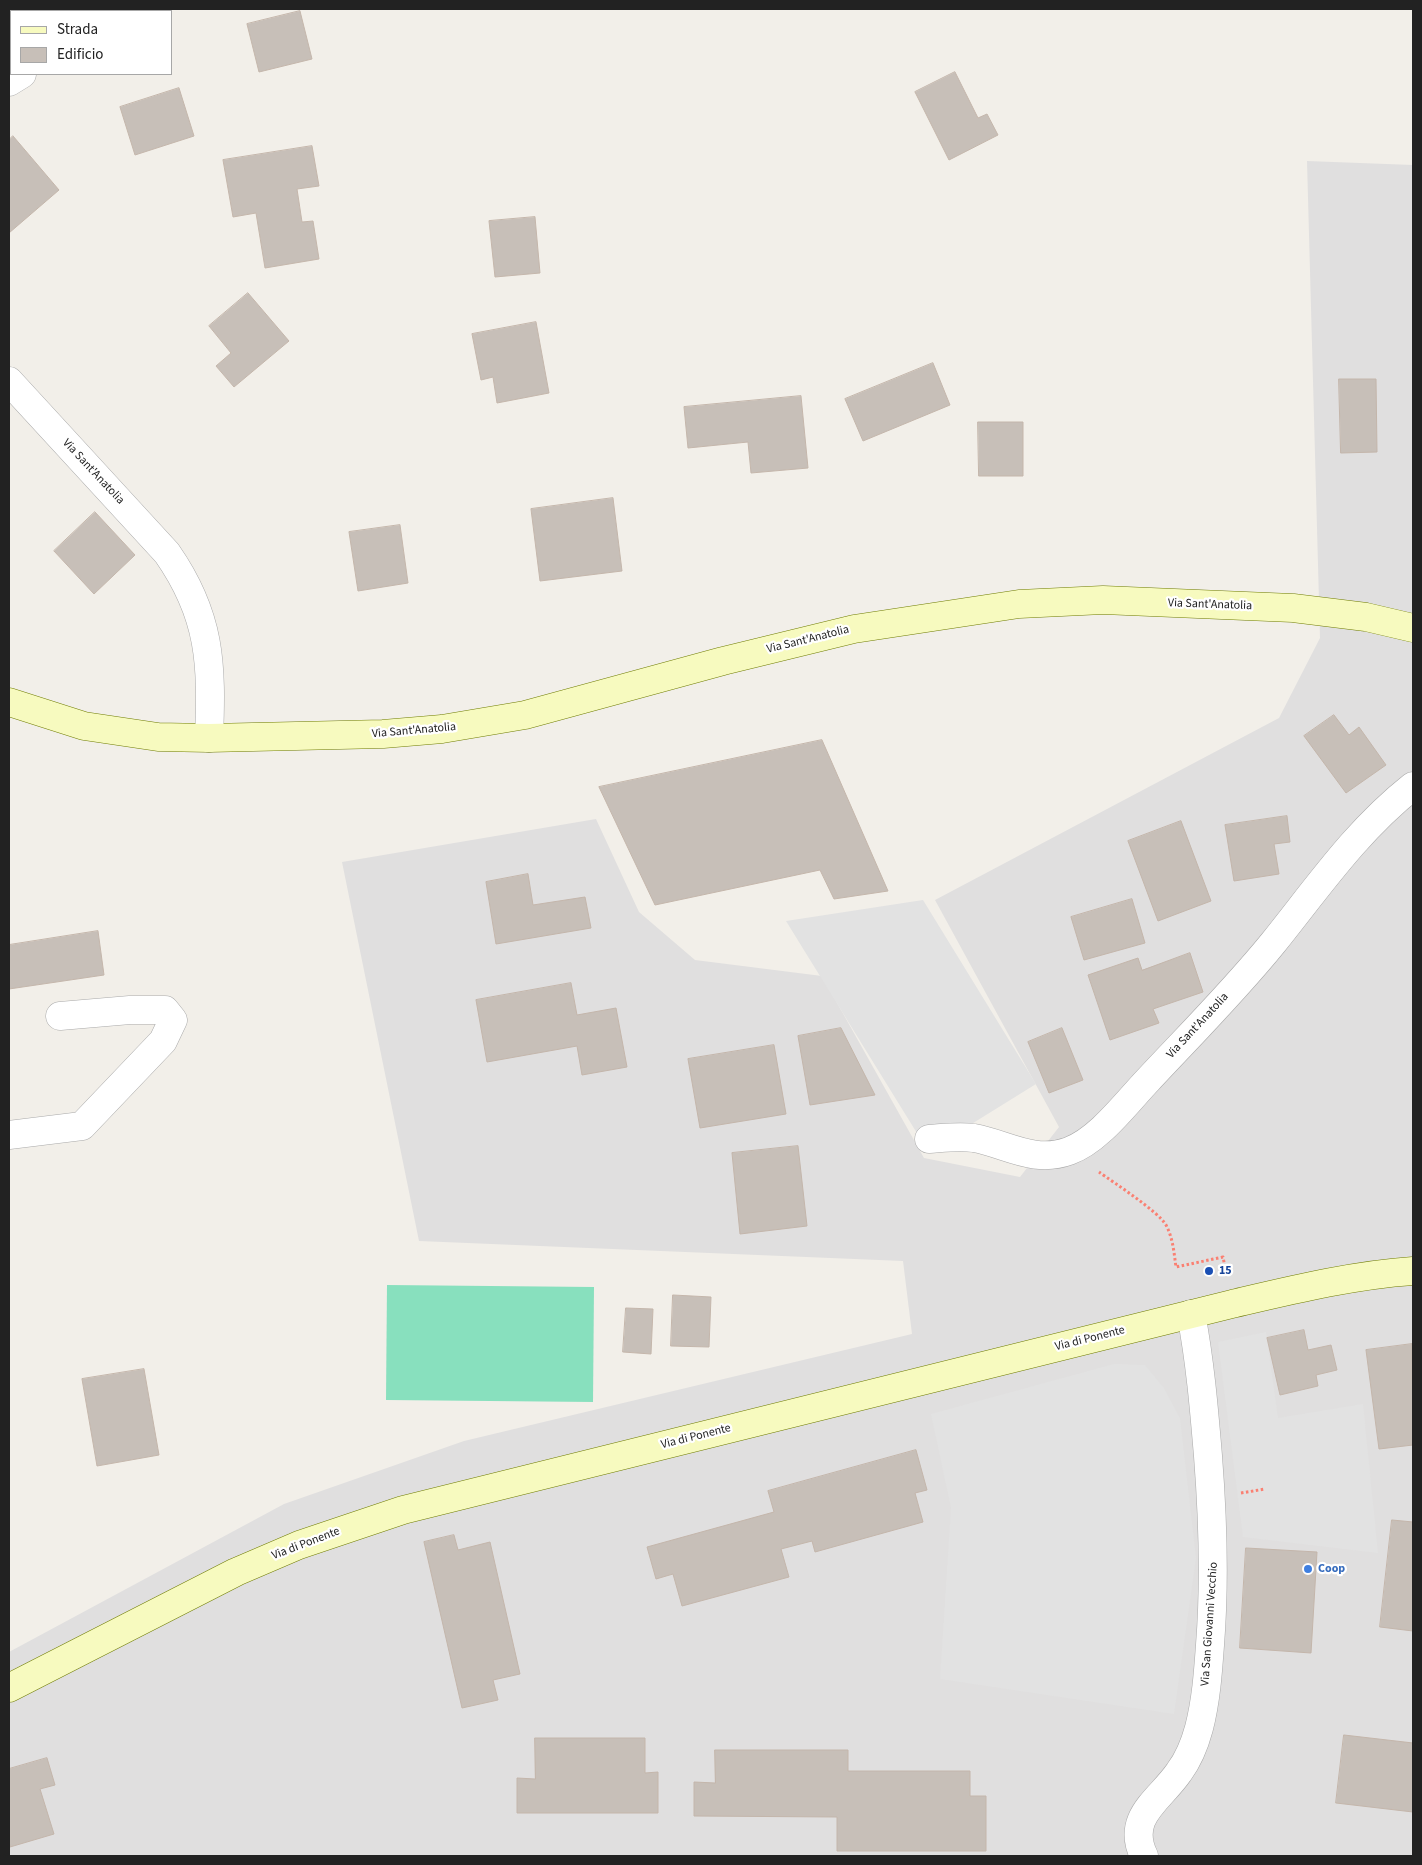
<!DOCTYPE html>
<style>
body{margin:0}
#map{position:relative;width:1422px;height:1865px;overflow:hidden;background:#f2efe9;font-family:"Source Sans 3",sans-serif}
canvas{display:block}
.frame{position:absolute;inset:0;border:10px solid #222;pointer-events:none}
.legend{position:absolute;left:10px;top:10px;width:162px;height:65px;box-sizing:border-box;background:#fff;border:1px solid #a7a7a7;margin:0;padding:6px 9px;list-style:none;font-size:15px;color:#222}
.legend li{display:flex;align-items:center;gap:10px;height:25px}
.legend b{width:25px;border:1px solid #a7a7a7}
</style>
<div id="map">
<canvas width="1422" height="1865"></canvas>
<div class="frame"></div>
<ul class="legend">
<li><b style="height:6px;background:#f7fabf"></b>Strada</li>
<li><b style="height:14px;background:#c7bfb8"></b>Edificio</li>
</ul>
</div>
<script>
const c = document.querySelector('canvas').getContext('2d');
c.lineJoin = 'round';
function fill(path, color) {
  c.fillStyle = color;
  c.fill(path, 'evenodd');
}
function stroke(path, color, width, dash) {
  c.strokeStyle = color;
  c.lineWidth = width;
  c.lineCap = dash ? 'butt' : 'round';
  c.setLineDash(dash || []);
  c.stroke(path);
}
function drawText(font, color, halo, rows, align = 'center') {
  c.font = font + ' "Source Sans 3",sans-serif';
  c.lineWidth = 4.5;
  c.setLineDash([]);
  c.textBaseline = 'middle';
  c.strokeStyle = halo;
  c.fillStyle = color;
  for (const [text, x, y, turn = 0] of rows) {
    c.save();
    c.translate(x, y);
    c.rotate((+turn || 0) * Math.PI / 180);
    c.textAlign = isNaN(turn) ? turn : align;
    if (halo) c.strokeText(text, 0, 0);
    c.fillText(text, 0, 0);
    c.restore();
  }
}
const residential = new Path2D(`
 M1307,161L1413,165V1856H9V1652L284,1504L464,1441L912,1334L903,1261L419,1241L342,862L596,819L639,912L695,960L822,976L924,1158L1020,1177L1059,1127L935,900L1279,718L1320,638Z`);
const pitch = new Path2D(`
 M387,1285L594,1287L593,1402L386,1400Z`);
const parking = new Path2D(`
 M923,900L1036,1084L928,1151L786,921Z
 M1266,1332L1278,1418L1363,1404L1378,1553L1243,1537L1218,1342Z
 M1114,1364L1145,1365L1164,1388L1180,1418L1196,1558L1174,1714L940,1679L951,1508L931,1414Z`);
const building = new Path2D(`
 M300,11L312,59L259,72L247,24Z
 M955,72L978,118L987,114L998,135L949,160L915,92Z
 M179,88L194,136L135,155L120,107Z
 M13,136L59,190L9,233V140Z
 M312,146L319,186L297,189L302,222L313,221L319,259L265,268L256,213L233,217L223,160Z
 M535,217L540,273L495,277L489,221Z
 M248,293L289,341L234,387L216,366L231,353L209,326Z
 M536,322L549,393L497,403L493,377L481,380L472,334Z
 M933,363L950,405L863,441L845,399Z
 M1339,379H1376L1377,452L1341,453Z
 M801,396L808,468L751,473L748,442L688,448L684,407Z
 M978,422H1023V476H979Z
 M613,498L622,571L540,581L531,509Z
 M95,512L135,555L94,594L54,551Z
 M400,525L408,583L358,591L349,532Z
 M1334,715L1349,735L1359,727L1386,765L1346,793L1304,736Z
 M822,740L888,891L834,899L820,870L655,905L599,787Z
 M1287,816L1290,842L1274,844L1279,874L1234,881L1225,825Z
 M1181,821L1211,901L1158,921L1128,841Z
 M528,874L533,905L585,897L591,928L496,944L486,882Z
 M1132,899L1145,943L1084,960L1071,917Z
 M98,931L104,975L9,989V945Z
 M1190,953L1203,992L1153,1009L1159,1023L1110,1040L1088,975L1138,958L1142,970Z
 M571,983L577,1015L616,1008L627,1067L582,1075L577,1046L487,1062L476,1000Z
 M841,1028L875,1095L810,1105L798,1036Z
 M1062,1028L1083,1080L1049,1093L1028,1042Z
 M774,1045L786,1114L700,1128L688,1059Z
 M798,1146L807,1226L740,1234L732,1153Z
 M673,1295L711,1297L709,1347L671,1346Z
 M626,1308L653,1309L651,1354L623,1352Z
 M1304,1330L1308,1350L1331,1345L1337,1370L1316,1375L1318,1386L1280,1395L1267,1338Z
 M1412,1344L1413,1445L1379,1449L1366,1350Z
 M144,1369L159,1455L97,1466L82,1379Z
 M916,1450L927,1490L915,1493L923,1522L815,1552L812,1541L781,1549L789,1577L682,1606L673,1574L656,1579L647,1547L774,1512L768,1491Z
 M1392,1520L1413,1522V1631L1380,1627Z
 M454,1535L458,1550L490,1542L520,1674L493,1680L498,1700L462,1708L424,1542Z
 M1246,1548L1317,1552L1311,1653L1240,1648Z
 M1344,1735L1413,1743V1812L1336,1803Z
 M535,1738H645V1773L658,1772V1813H517V1778L535,1779Z
 M715,1750H848V1771H970V1796H986V1851H837V1817L694,1816V1782L715,1783Z
 M47,1758L55,1785L40,1789L54,1834L10,1847L9,1841V1769Z`);
const path = new Path2D(`
 M1099,1172C1113,1182 1159,1212 1166,1225C1173,1238 1174,1253 1176,1267L1223,1257L1226,1272
 M1241,1493L1265,1489`);
const street = new Path2D(`
 M122,11L126,9
 M9,82L22,74
 M9,381L167,553C211,616 212,664 209,738
 M9,1135L82,1126L163,1041L173,1020L165,1010H130L60,1016
 M929,1139C944,1138 959,1136 974,1138C1007,1144 1034,1164 1069,1151C1099,1140 1126,1103 1148,1080C1190,1035 1234,991 1273,943C1318,887 1356,831 1413,786
 M1144,1856C1125,1817 1160,1800 1179,1772C1188,1760 1195,1743 1199,1728C1206,1701 1208,1673 1210,1645C1215,1582 1213,1520 1208,1456C1204,1408 1200,1361 1191,1314`);
const secondary = new Path2D(`
 M9,702L84,726L158,737L209,738L383,734L442,729L525,715L723,661L854,629L1019,604L1103,600L1293,608L1366,617L1413,628
 M9,1688L236,1572L299,1545L403,1510L1232,1304C1292,1290 1353,1275 1413,1271`);
const markers = [
 [1209,1271,5,"#1a4fb4"],
 [1308,1569,5,"#3f7fe0"]
];
const streetNames = [
 ["Via Sant'Anatolia",93,472,47],
 ["Via Sant'Anatolia",1210,605,2],
 ["Via Sant'Anatolia",808,640,-14],
 ["Via Sant'Anatolia",414,731,-5],
 ["Via Sant'Anatolia",1198,1026,-47],
 ["Via di Ponente",1090,1339,-14],
 ["Via di Ponente",696,1437,-14],
 ["Via di Ponente",306,1544,-21],
 ["Via San Giovanni Vecchio",1210,1624,-86]
];
const transitNames = [
 ["15",1219,1271]
];
const shopNames = [
 ["Coop",1318,1569]
];
fill(residential, '#e0dfdf');
fill(pitch, '#88e0be');
fill(parking, '#e2e2e2');
fill(building, '#c7bfb8');
stroke(building, '#c4b6ab', 1);
stroke(street, '#a9a9a9', 29);
stroke(secondary, '#707d05', 29);
stroke(path, '#fa8072', 3, [2.5, 2.5]);
stroke(street, '#fff', 28);
stroke(secondary, '#f7fabf', 28);
for (const [x, y, r, color] of markers) {
  const dot = new Path2D();
  dot.arc(x, y, r, 0, 2 * Math.PI);
  c.fillStyle = color;
  c.fill(dot);
  stroke(dot, '#fff', 2);
}
drawText('12px', '#222', '#fff', streetNames);
drawText('bold 12px', '#164399', '#fff', transitNames, 'left');
drawText('bold 12px', '#366cbe', '#fff', shopNames, 'left');
</script>
